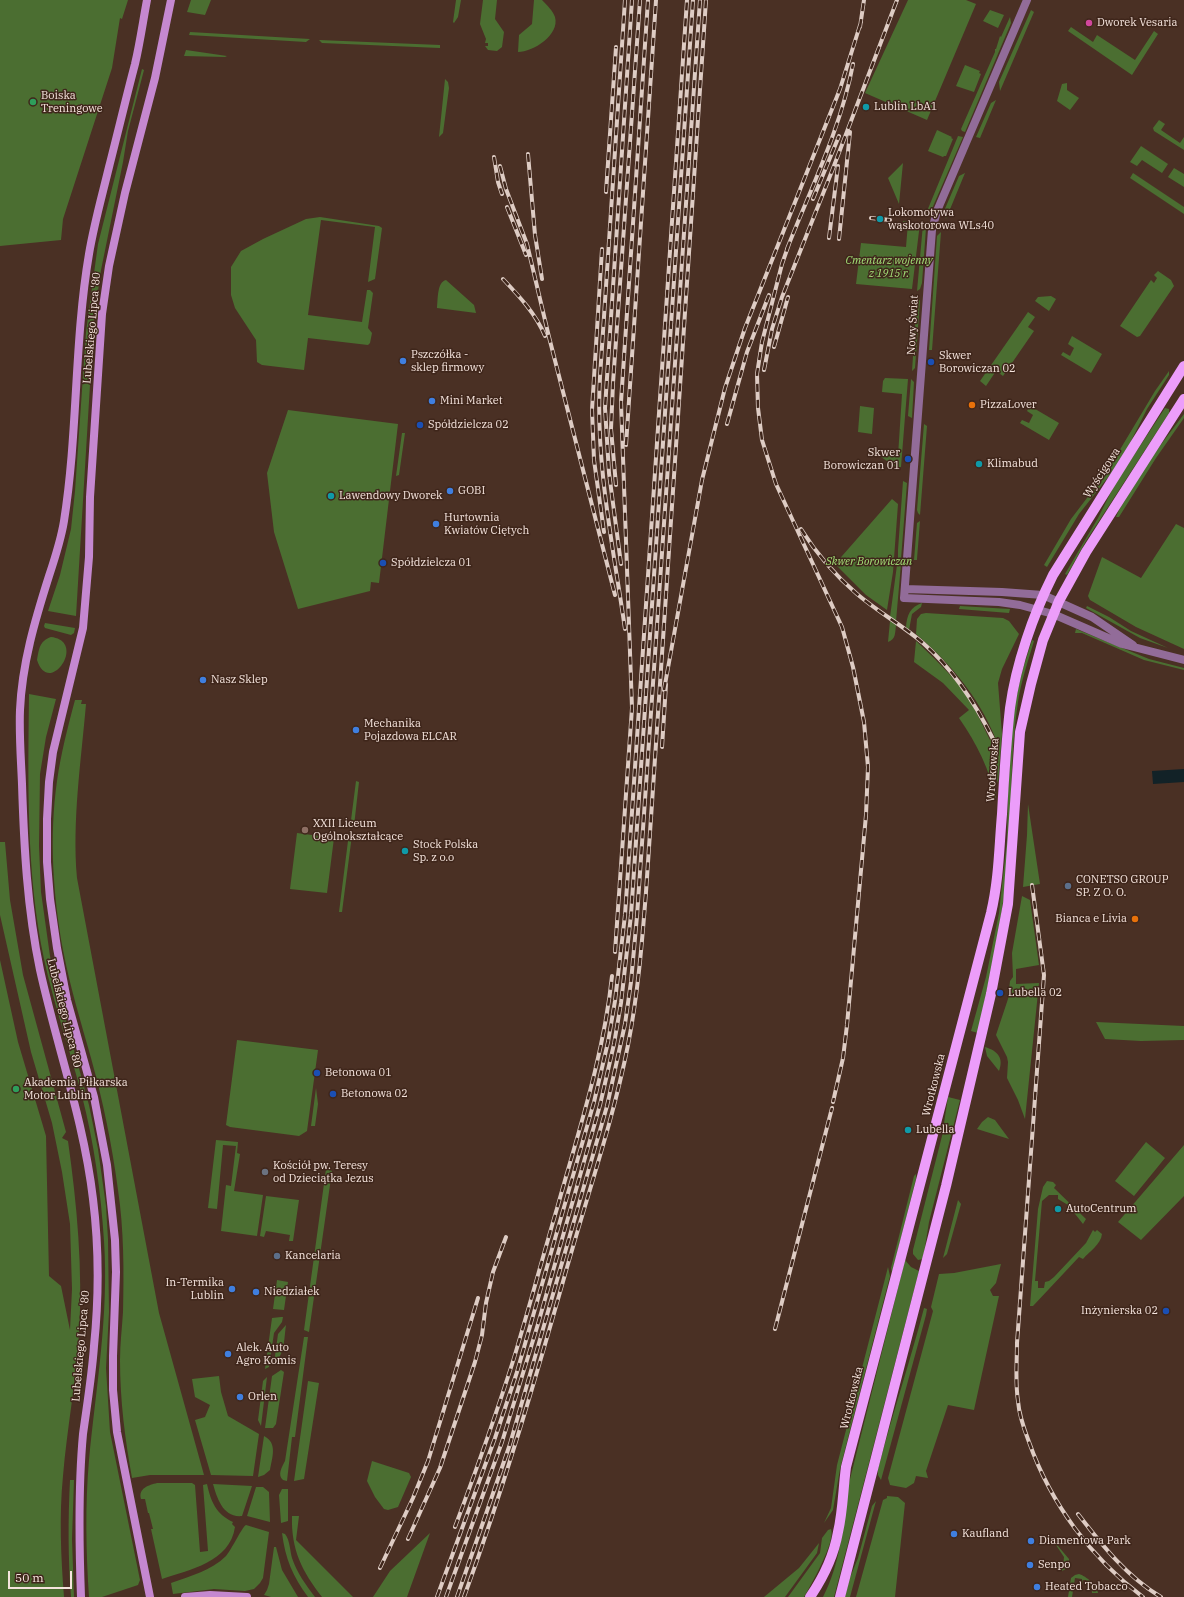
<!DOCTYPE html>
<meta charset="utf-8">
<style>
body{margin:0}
#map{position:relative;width:1184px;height:1597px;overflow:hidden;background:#4a3024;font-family:"IBM Plex Serif",serif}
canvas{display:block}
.scale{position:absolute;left:8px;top:1571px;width:64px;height:18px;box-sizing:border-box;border:2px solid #f5e4dd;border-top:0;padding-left:5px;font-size:12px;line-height:14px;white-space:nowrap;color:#f5e4dd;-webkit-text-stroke:3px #3f261b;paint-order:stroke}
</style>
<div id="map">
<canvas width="1184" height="1597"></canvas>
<div class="scale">50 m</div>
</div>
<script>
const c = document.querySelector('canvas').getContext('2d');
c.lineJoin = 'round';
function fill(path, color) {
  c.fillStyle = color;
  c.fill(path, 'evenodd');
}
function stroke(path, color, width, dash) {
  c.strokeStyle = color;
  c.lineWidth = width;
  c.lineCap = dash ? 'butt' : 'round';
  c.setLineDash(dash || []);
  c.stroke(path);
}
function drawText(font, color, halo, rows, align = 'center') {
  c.font = font + ' "IBM Plex Serif",serif';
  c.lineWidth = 3;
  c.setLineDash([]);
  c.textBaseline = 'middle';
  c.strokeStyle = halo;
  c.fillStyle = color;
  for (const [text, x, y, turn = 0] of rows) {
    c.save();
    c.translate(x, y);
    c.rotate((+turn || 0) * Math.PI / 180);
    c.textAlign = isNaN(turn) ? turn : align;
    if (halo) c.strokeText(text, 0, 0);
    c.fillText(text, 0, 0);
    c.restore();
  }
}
const green = new Path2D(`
 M0,0H128L122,19L120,18L112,68L63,219L61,240L0,246Z
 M191,0H211L205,15L187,12Z
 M456,0H461L458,17L454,23L453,22Z
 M483,0H497L495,19L504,32L502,47L497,51L488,50L485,46H488V43H485L486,39L480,24Z
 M534,0H542C547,5 553,11 555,17C560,35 533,52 518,52L519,35L532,24Z
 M908,0H966L976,4L927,120L865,93Z
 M990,10L1004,15L998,28L983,21Z
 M1031,10L1034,12L1000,91L999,82Z
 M1010,17L1011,23L965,132L962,131L961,129L995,52V49H996L1000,36L1001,37Z
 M1071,27L1093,42L1097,35L1135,60L1154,31L1158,34L1132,75L1068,31Z
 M190,32L310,39L306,42L189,35Z
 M319,40L440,45V48L322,43Z
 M186,50L227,56L225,57L184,56Z
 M965,65L980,71L979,73L981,74L974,92L956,86Z
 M142,69L144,70L128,131L123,162L101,270L94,319L76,616L48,611L60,575L71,529L75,491L86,332L98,244Z
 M445,79L448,82L449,88L443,133L439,137Z
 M1067,83V90L1079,98L1070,110L1057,101L1062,84Z
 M996,100L980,138L976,137L991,103Z
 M1159,120L1165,124L1161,130L1180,143L1184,137V150L1154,131L1153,128Z
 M937,130L952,137L951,138L953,139L946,156H944L943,157L928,151Z
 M958,136L963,137L931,211L925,216Z
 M1141,146L1168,164L1162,173L1142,160L1137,166L1130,162Z
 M903,163L899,204L888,178Z
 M1174,168L1184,174V187L1168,177Z
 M965,173L946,219L944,211L959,176Z
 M1133,173L1184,207V214L1130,178Z
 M320,217L379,226L382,228L375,279L368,282L375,227L321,220L308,315L362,322L367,290H370L373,293L368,328L372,333L370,343L368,345L308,338L304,370L262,365L257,362L256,340L235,308L231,295V267L241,251L263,239L306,219Z
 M903,221L920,223L912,289L856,284L861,243L906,247L908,223H903Z
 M923,224L926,228L922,283L920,289L917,291Z
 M941,232L932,350H929L937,236Z
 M1158,271L1171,280L1174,286L1140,336L1137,337L1120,326L1151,280L1154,283L1157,278L1154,275Z
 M446,280L474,305L476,313L437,308C438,299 437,282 446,280Z
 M917,296L920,301L915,368L912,371Z
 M1051,296L1056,299L1049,311L1035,301L1038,297Z
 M1028,312L1035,317L1028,327L1034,331L1003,376L996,371L986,386L980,381Z
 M1072,336L1102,354L1091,373L1061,355L1063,352L1070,356L1074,348L1068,344Z
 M1169,371V375L1147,409L1129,445L1109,476L1079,514L1047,567L1044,565L1071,519L1106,473L1155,391Z
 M885,378L908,379L901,467H896L878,455L898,456L902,394L882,392L883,381Z
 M911,379L914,382L912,418L908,416Z
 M860,406L874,408L872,434L858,432Z
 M1030,406L1059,423L1049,440L1020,423L1022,420L1029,423L1033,415L1027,411Z
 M1165,408L1169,409V413L1086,541L1067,575L1065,574L1098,518L1115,484Z
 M288,410L398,424L379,583L371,582L370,591L298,609L274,532L267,473Z
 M1184,414V418L1156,458L1119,517H1116L1119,510L1150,459Z
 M924,424L927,426L920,515L918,513L917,510Z
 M402,433H405L399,475L396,476Z
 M903,481L907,483L901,559L898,558V550Z
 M892,499L898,504L893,572L887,610L866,595L835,564Z
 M920,521L917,559V560H914L917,523Z
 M1176,524L1184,528V649L1136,627L1090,600L1088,596L1102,557L1141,578Z
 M899,564H901L896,621L890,617L897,565Z
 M922,603L921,607L912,614L909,630L906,627C907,615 910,607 922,603Z
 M960,606L1010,609L1009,613L959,609Z
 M1087,606L1109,617L1131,631L1168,648L1140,638L1086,608Z
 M926,613L1003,618L1009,621L1019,634L1002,669L998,683L1002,734L998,783L989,757L996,784V800C990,770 977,744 959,718L969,710L943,683L914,662L916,641C933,657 951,674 965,693C975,708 982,724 990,740L995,737C978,696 950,663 916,634L917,619L921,614Z
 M890,621L896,625C895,633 896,639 888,642Z
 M45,623L75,628L74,633L71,635L45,628L44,626Z
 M1076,629L1149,659L1184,668V670L1144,660L1082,633H1075Z
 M51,637C88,641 49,698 37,660C39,650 39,641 51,637Z
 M1032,640L1034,641C1028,661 1021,682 1018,702C1009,758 1013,815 1007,872C1001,926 989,979 978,1033L971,1031L986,977L999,913L1007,840L1008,791L1013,712L1022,672Z
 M29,694L56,699L46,737L40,774L39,846L41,892L50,956L56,984L89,1105L98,1149L106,1206L108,1239L109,1312L106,1368L110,1432L140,1580L138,1585L102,1597H89C86,1551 85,1506 89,1460C96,1387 109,1315 104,1241C101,1192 94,1143 82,1096C70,1050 54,1005 44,959C26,873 28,782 29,694Z
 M75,700H82L81,704H86C81,762 72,821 77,878L159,1313L204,1475H150L132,1478C125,1439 120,1400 120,1360C120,1344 122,1328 123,1312C124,1272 124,1230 118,1190C112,1145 103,1101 91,1058C81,1022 70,987 63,950C53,895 49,837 57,781C61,753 68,726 75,700Z
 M356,781L359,782L354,826L350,828Z
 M1028,804L1040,884L1023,887L1027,835Z
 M297,833L334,838L327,893L290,889Z
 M349,833L352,835L342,912H339Z
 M0,842H5L10,900L23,975L66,1132L62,1138L68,1141C77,1205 83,1269 79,1334C76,1382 67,1429 63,1476C59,1516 61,1557 64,1597H0V960L18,1042L46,1136L49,1276L61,1286L70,1330L72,1289L70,1224L62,1172L52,1123L31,1052L0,915Z
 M1022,896L1030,900L1039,965L1016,969V984L1039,983L1025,1119L1018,1100L1007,1078L1008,1062L1007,1057L996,1035L1008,999L1010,981L1013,977L1012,953Z
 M1096,1022L1184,1026V1040L1141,1041L1105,1039Z
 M237,1040L318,1050L307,1131L299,1136L230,1127L226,1125Z
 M985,1047C998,1051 1004,1058 999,1071L987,1056Z
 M316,1088L318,1104L315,1126H311Z
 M948,1097L960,1100L929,1222L923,1259L918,1260L913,1254V1250L942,1136Z
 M988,1117L995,1120L1009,1139L977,1129L982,1122Z
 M216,1140L238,1142L237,1153L240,1154L234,1191L263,1195L257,1236L221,1231L226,1185L231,1186L236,1146L223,1145L217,1209L208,1208Z
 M1146,1142L1165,1158L1134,1196L1115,1181Z
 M1184,1145V1196L1141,1240L1118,1222Z
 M326,1169L332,1171L309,1332L304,1330Z
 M916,1174V1179L892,1273L891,1268L914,1176Z
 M1047,1181L1053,1182L1056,1185L1054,1188L1086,1219L1083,1224L1068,1205L1058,1199V1195H1049L1042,1201L1035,1281H1038V1288H1044L1045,1282L1049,1281L1054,1277L1086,1243L1093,1230L1095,1232L1097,1230L1102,1234C1101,1244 1089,1252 1083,1259L1079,1257L1033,1306H1030L1038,1209L1043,1187Z
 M266,1196L299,1200L293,1241H289L290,1235L266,1231L264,1237L260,1236Z
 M958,1200L961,1204L947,1254L943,1258Z
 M905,1260L911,1267L919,1271L834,1597H823C840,1564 844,1526 847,1491Z
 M1001,1264L996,1283L990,1290L993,1296H999L974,1410L948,1405L926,1471L928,1478L916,1476L914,1483L906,1488L890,1485L888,1478L933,1311L931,1307L939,1274L954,1273Z
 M888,1267L890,1276L840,1469L833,1510L824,1523L831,1508L837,1465Z
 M277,1280L288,1282L284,1310L273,1309Z
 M924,1308L927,1309L926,1315L881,1480L878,1475V1469C892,1415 910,1362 924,1308Z
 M281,1317H283L282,1322L274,1333L269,1367L265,1369L272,1318Z
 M286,1325C284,1338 285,1355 274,1363L278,1334Z
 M304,1337H308L295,1437H292L287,1481L283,1480C277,1475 282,1467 285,1461Z
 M281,1370L284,1372L276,1424L273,1428H265L272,1376Z
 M219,1376L221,1392L228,1416L259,1434L253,1476L211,1475L195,1420L205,1417L210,1405L195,1397L192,1379Z
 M267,1377L261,1426L258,1420L263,1381Z
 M308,1381L319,1383L304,1479L294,1481Z
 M264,1436C278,1443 272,1458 270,1470L264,1475L258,1477Z
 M372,1461L409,1473L411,1477L398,1507L388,1510L384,1509L375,1497L367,1481Z
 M70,1480H74L72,1539L74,1597H71C68,1558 68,1519 70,1480Z
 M157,1483H192L195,1485L200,1552L208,1551L203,1485L207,1484C211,1502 216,1514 233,1522L232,1524L235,1527C230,1562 189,1570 162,1579L151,1529H153L149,1513H148L145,1499H141C138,1488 149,1485 157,1483Z
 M213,1484L252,1486L242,1516C223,1518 217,1498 213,1484Z
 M256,1487H263L269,1492L270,1522L247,1516Z
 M282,1489H288V1521L281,1523L279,1495Z
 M887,1496L898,1497L905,1503L895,1597H856L883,1500L887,1498Z
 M876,1501L850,1597H845L849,1580L858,1558L872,1506Z
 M292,1516H299L296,1540L353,1597H322C302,1571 291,1550 292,1516Z
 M246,1525L269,1532L263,1578L260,1583L254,1589L245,1591L214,1589L173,1594L171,1583C190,1576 211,1571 226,1556C232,1549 242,1527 246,1525Z
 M831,1529C836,1541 811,1585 804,1597H788L820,1553L822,1538L828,1530Z
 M282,1533L285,1534C290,1540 290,1551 292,1558C297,1573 306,1585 315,1597H308C293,1577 285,1558 282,1533Z
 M430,1533L407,1597H373L390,1571Z
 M1052,1539L1069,1559C1069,1565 1067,1570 1061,1571V1568H1063L1064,1557Z
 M819,1543L817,1553L785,1597H764L799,1568Z
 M274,1547H276L282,1570L298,1597H271L264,1595L267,1590L269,1584Z
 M1079,1574C1086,1576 1098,1586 1098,1593H1092V1587L1087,1586L1086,1580H1083L1082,1585V1579L1075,1578L1072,1597H1068L1071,1578L1075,1575Z`);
const water = new Path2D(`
 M1184,769V782L1153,784L1152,771Z`);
const tertiary = new Path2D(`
 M1027,0L937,211L932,230L904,598L999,602L1020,605L1053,614L1122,644L1184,660
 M905,589L1002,592L1043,595L1092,617L1133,645`);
const secondary = new Path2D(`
 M81,1597C79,1543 78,1488 83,1434C87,1405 92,1375 94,1346C99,1297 99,1247 93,1199C84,1121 57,1047 40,970C27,908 24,846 22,784C21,759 19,735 20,710C22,664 35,620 49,576C55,558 61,540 64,521C78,433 74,342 89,254C94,224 102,196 109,167C118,132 126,98 135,64C140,43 143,21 147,0
 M150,1597L117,1432L113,1390V1356L116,1272L115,1240L107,1165L94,1097L67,1000L57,948L50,899L47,862V819L49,782L53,752L83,628L89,557L90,497L102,314L109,266L125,193L155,78L171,0
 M185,1597L210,1595L247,1597`);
const primary = new Path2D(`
 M810,1597C823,1578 834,1555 838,1532C843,1511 843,1489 846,1467L991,913C999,879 999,848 1002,814C1004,778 1006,743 1010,708C1016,664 1033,615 1053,575L1184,366
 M840,1597L946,1186L991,994L1008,904L1020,732L1031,684L1043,640L1059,601L1086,552L1184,399`);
const rail = new Path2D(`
 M860,27L864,0
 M528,154L535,235L542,279
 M494,157L498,182L502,194
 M500,166L506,189L527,244L549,337L615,595
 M606,192L616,47
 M813,199L839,136
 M507,207L526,255
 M871,218L890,220
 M829,238L838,166
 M839,239L850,132
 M789,244L782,264L762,342L757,374L758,408L762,440L776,484L842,627L853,667L864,722L868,767L866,815L847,1025L843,1058L833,1102
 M602,249L592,410L594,460L604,532
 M787,249C811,188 841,128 853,64
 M503,279C519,296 536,314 545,336
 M774,347L788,297
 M764,370L772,329L782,297L832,171L897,0
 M727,424L747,352L769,295
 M626,445L656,0
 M616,485L611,429L613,383L640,0
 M801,529C816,553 836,576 857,594C878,612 902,625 923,643C954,670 975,703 993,739
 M621,564L609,473L605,408L632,0
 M625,629C613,546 595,461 600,377L625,0
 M664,690L702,480L725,388L745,328L840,89L861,22
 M662,747L666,684
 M1032,885L1044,975L1017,1343C1017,1362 1015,1382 1018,1401C1019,1415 1024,1429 1029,1442C1051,1504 1091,1558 1143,1597
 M615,952L632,708L621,402L648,0
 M775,1329L832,1108
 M1078,1514C1102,1545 1127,1577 1161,1597
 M455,1527C476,1471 496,1415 514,1358C529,1308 543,1256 558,1205C579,1130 604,1054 612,976
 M408,1539L440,1468L475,1362L482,1335L486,1303L493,1272L506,1237
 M380,1568L413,1498L428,1461L478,1298
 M437,1597L495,1438L517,1372L594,1102L608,1042L615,1001L625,915L687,0
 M446,1597L502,1442L538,1324L600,1105L614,1044L621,1003L631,915L693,0
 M457,1597L487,1511L510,1444L607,1106L625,1024L631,982L637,916L700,0
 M464,1597C503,1490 535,1381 566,1271C587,1196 613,1121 628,1045C638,994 642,943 646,892L706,0`);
const markers = [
 [1089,23,4,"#d1479c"],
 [33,102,4,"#2e9e5b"],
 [866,107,4,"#0f9aa8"],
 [880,219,4,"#0f9aa8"],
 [403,361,4,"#3f7fe0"],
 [931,362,4,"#1a4fb4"],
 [432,401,4,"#3f7fe0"],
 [972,405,4,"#e8710a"],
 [420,425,4,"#1a4fb4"],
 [908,459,4,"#1a4fb4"],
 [979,464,4,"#0f9aa8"],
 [450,491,4,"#3f7fe0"],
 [331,496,4,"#0f9aa8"],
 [436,524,4,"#3f7fe0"],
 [383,563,4,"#1a4fb4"],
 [203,680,4,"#3f7fe0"],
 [356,730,4,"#3f7fe0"],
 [305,830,4,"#8d6e63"],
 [405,851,4,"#0f9aa8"],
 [1068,886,4,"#5c6f8a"],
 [1135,919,4,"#e8710a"],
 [1000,993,4,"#1a4fb4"],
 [317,1073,4,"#1a4fb4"],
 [16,1089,4,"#2e9e5b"],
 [333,1094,4,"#1a4fb4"],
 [908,1130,4,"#0f9aa8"],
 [265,1172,4,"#6b7280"],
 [1058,1209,4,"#0f9aa8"],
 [277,1256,4,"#5c6f8a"],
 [232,1289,4,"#3f7fe0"],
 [256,1292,4,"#3f7fe0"],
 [1166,1311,4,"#1a4fb4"],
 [228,1354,4,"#3f7fe0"],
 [240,1397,4,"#3f7fe0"],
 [954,1534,4,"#3f7fe0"],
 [1031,1541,4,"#3f7fe0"],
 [1030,1565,4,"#3f7fe0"],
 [1037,1587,4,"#3f7fe0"]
];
const poiNames = [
 ["Dworek Vesaria",1097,23],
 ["Boiska",41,96],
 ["Treningowe",41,109],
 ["Lublin LbA1",874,107],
 ["Lokomotywa",888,213],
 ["wąskotorowa WLs40",888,226],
 ["Pszczółka -",411,355],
 ["sklep firmowy",411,368],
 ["Skwer",939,356],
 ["Borowiczan 02",939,369],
 ["Mini Market",440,401],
 ["PizzaLover",980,405],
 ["Spółdzielcza 02",428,425],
 ["Skwer",900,453,"right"],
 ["Borowiczan 01",900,466,"right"],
 ["Klimabud",987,464],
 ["GOBI",458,491],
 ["Lawendowy Dworek",339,496],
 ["Hurtownia",444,518],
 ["Kwiatów Ciętych",444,531],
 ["Spółdzielcza 01",391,563],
 ["Nasz Sklep",211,680],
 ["Mechanika",364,724],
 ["Pojazdowa ELCAR",364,737],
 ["XXII Liceum",313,824],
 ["Ogólnokształcące",313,837],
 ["Stock Polska",413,845],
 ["Sp. z o.o",413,858],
 ["CONETSO GROUP",1076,880],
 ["SP. Z O. O.",1076,893],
 ["Bianca e Livia",1127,919,"right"],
 ["Lubella 02",1008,993],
 ["Betonowa 01",325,1073],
 ["Akademia Piłkarska",24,1083],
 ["Motor Lublin",24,1096],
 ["Betonowa 02",341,1094],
 ["Lubella",916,1130],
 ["Kościół pw. Teresy",273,1166],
 ["od Dzieciątka Jezus",273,1179],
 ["AutoCentrum",1066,1209],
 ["Kancelaria",285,1256],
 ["In-Termika",224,1283,"right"],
 ["Lublin",224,1296,"right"],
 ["Niedziałek",264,1292],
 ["Inżynierska 02",1158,1311,"right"],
 ["Alek. Auto",236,1348],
 ["Agro Komis",236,1361],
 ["Orlen",248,1397],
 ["Kaufland",962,1534],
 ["Diamentowa Park",1039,1541],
 ["Senpo",1038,1565],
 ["Heated Tobacco",1045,1587]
];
const parkNames = [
 ["Cmentarz wojenny",889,261],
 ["z 1915 r.",889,274],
 ["Skwer Borowiczan",869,562]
];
const streetNames = [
 ["Nowy Świat",913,325,-87],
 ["Lubelskiego Lipca '80",92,328,-85],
 ["Wyścigowa",1102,473,-57],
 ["Wrotkowska",993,770,-86],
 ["Lubelskiego Lipca '80",64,1013,76],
 ["Wrotkowska",934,1085,-76],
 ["Lubelskiego Lipca '80",81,1346,-85],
 ["Wrotkowska",852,1398,-76]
];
fill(green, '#4b6e31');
fill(water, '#122227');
stroke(tertiary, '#926c99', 8);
stroke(secondary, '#c588d0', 8);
stroke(primary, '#ec9dfa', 10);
stroke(rail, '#deccc4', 4);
stroke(rail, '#3f261b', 2.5, [8]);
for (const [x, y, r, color] of markers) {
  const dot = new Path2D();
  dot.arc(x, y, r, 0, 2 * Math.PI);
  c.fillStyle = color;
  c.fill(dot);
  stroke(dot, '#3f261b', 1.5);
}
drawText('11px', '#f5e4dd', '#3f261b', poiNames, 'left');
drawText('italic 11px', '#a4e178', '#3f261b', parkNames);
drawText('11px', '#f5e4dd', '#3f261b', streetNames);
</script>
